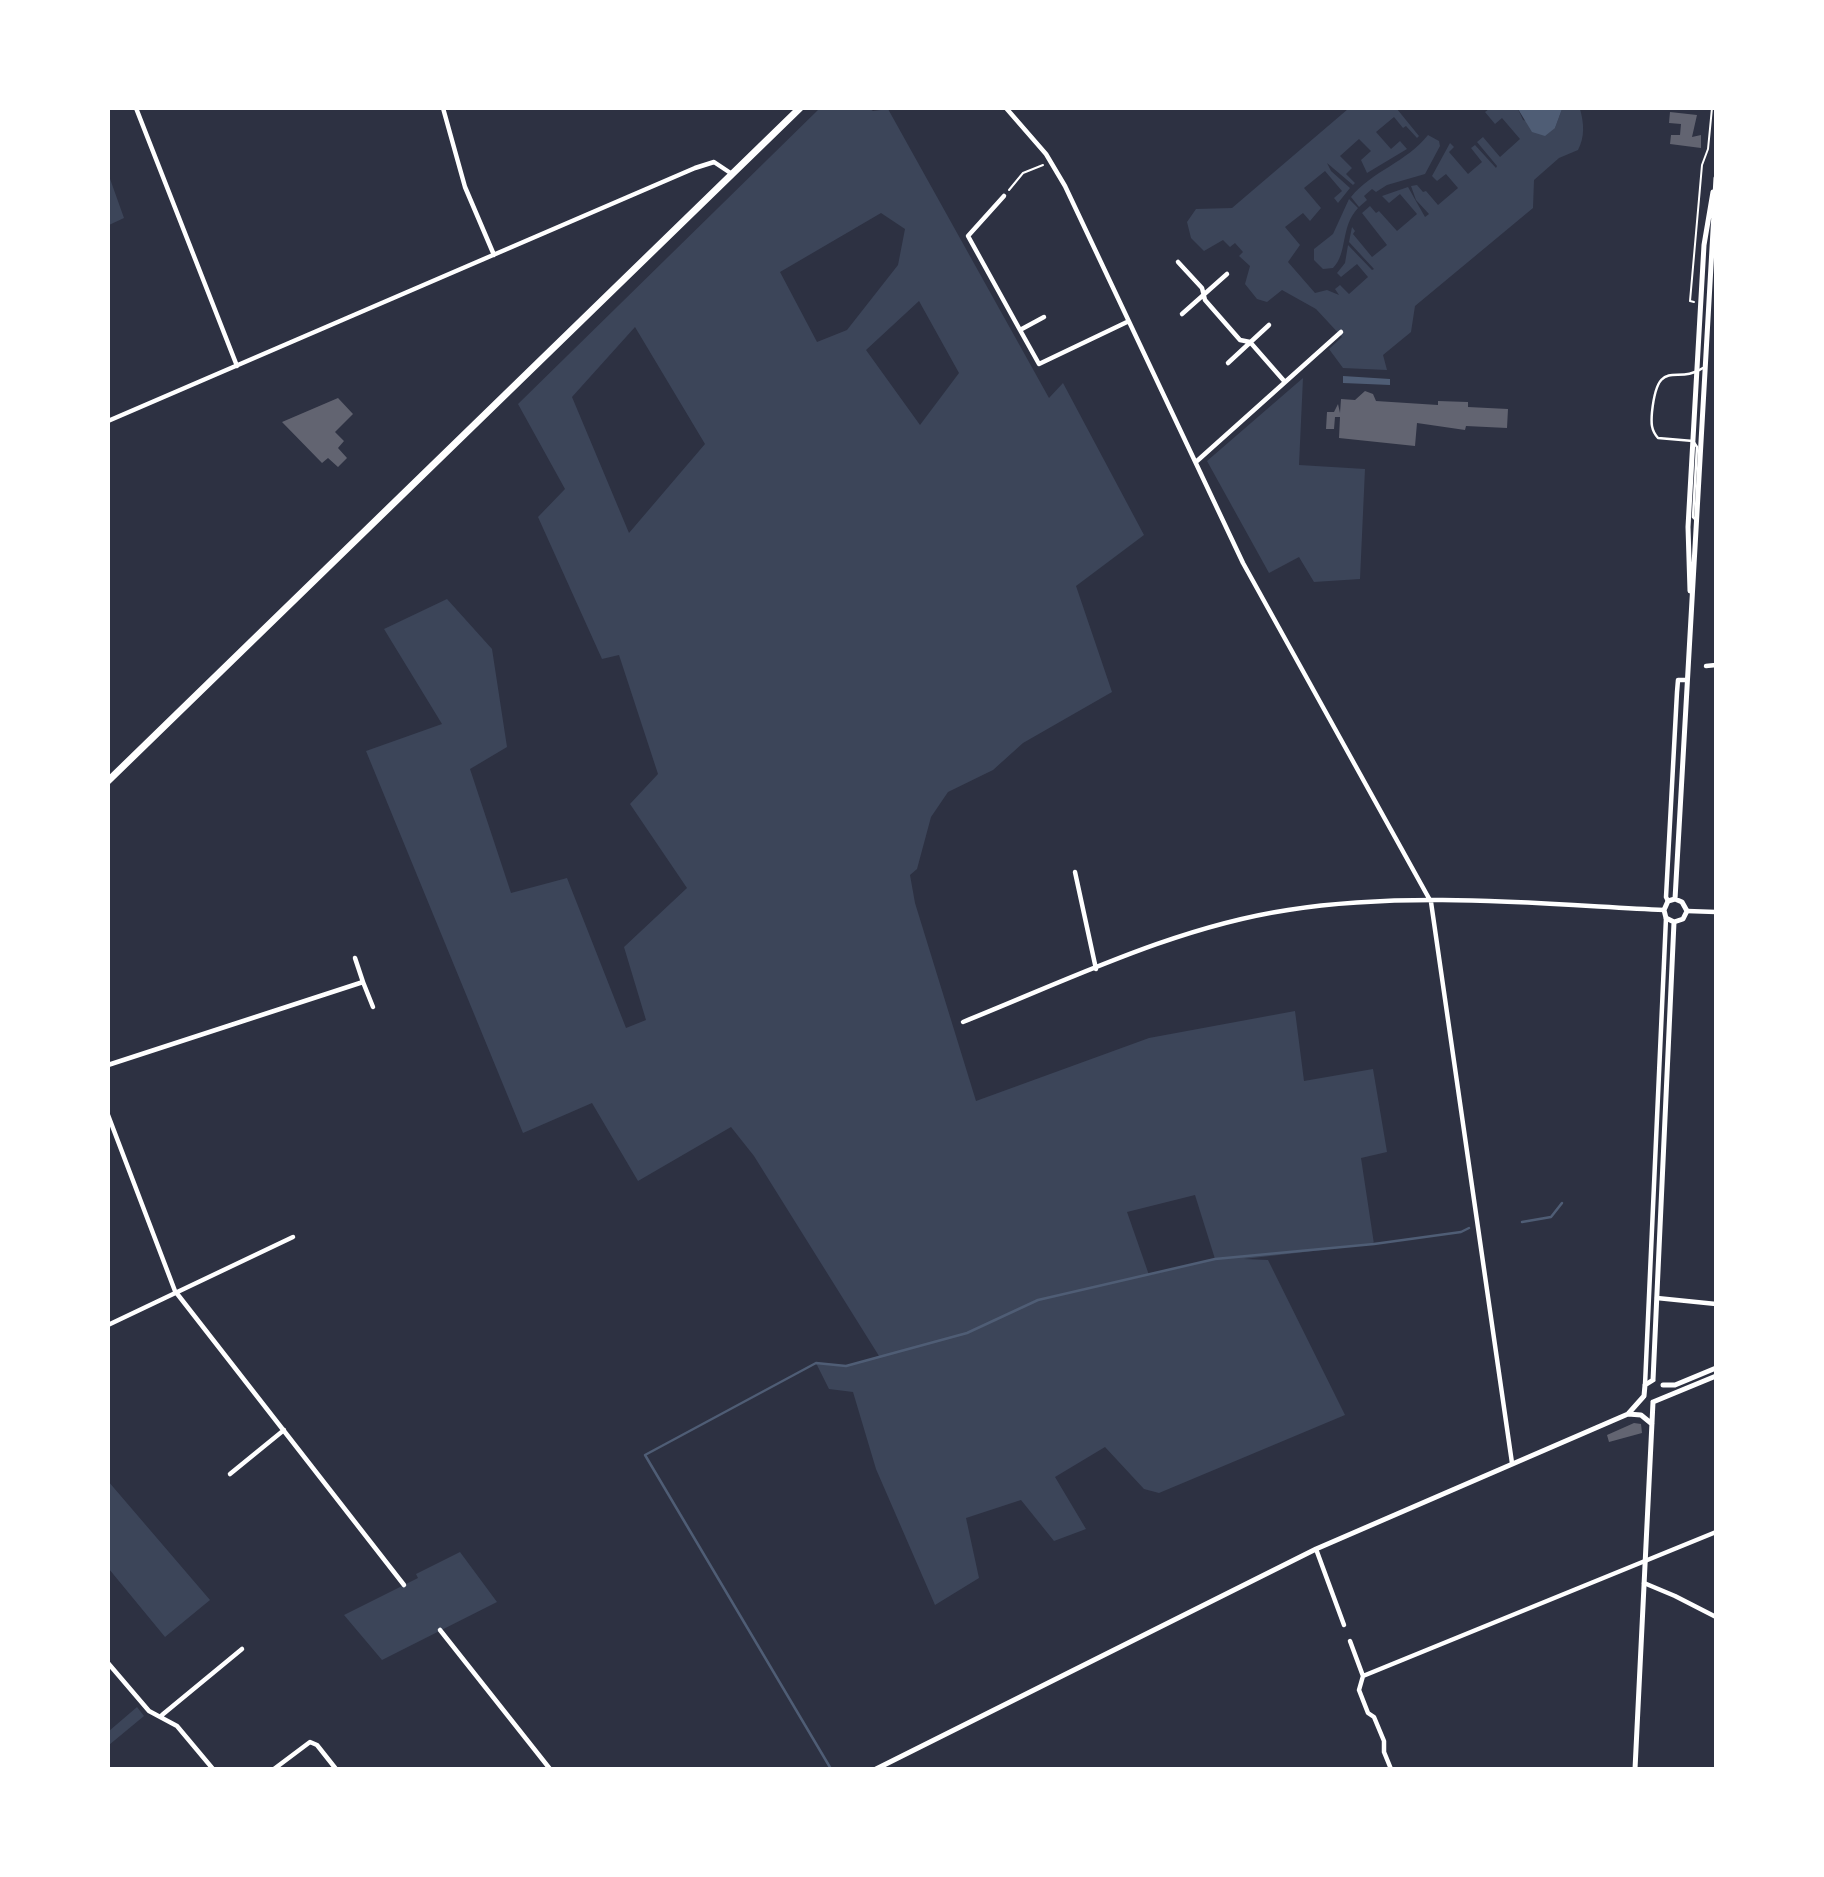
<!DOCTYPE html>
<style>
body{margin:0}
#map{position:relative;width:1824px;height:1877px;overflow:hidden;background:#2d3142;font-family:Signika,sans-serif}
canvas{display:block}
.frame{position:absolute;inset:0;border:110px solid #fff;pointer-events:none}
</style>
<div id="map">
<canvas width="1824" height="1877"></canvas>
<div class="frame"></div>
</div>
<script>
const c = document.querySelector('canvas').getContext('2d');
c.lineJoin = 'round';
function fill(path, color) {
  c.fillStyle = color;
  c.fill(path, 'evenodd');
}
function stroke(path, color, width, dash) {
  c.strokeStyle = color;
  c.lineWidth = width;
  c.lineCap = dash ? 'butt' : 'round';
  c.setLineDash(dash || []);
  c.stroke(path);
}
const green = new Path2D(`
 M819,109H870L873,111L888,109L1049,398L1063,383L1144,535L1076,586L1112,692L1023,743L993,770L948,792L931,817L917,869L910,875L915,903L976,1101L1149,1038L1295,1011L1304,1081L1373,1069L1387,1152L1361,1158L1374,1244L1244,1259L1268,1260L1345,1415L1159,1493L1144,1489L1105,1447L1055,1477L1086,1529L1054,1541L1021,1500L966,1518L979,1578L935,1605L876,1469L853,1392L829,1389L816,1363L846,1366L879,1356L754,1156L731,1127L638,1181L592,1103L523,1133L366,751L442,724L384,629L447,599L492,649L507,747L470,769L511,893L567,878L626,1028L646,1020L624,947L687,888L630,804L658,774L619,655L602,659L538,517L565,489L518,404ZM881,213L905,229L898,265L847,330L817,342L780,272ZM919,301L959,373L920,425L866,350ZM635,327L705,444L629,533L572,397ZM1195,1195L1215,1259L1149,1275L1127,1212Z
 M1348,109H1397L1419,136L1417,138L1406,126L1403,128L1394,117L1376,132L1391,149L1400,141L1407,149L1367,173L1361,160L1371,151L1359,139L1340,156L1352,168L1346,174L1355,183L1353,185L1327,163L1331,171L1350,188L1338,203L1334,198L1342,191L1325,171L1304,188L1321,208L1310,221L1303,213L1285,227L1300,245L1288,262L1315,293L1327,290L1339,295L1335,289L1340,285L1349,294L1368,277L1357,264L1341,277L1337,273L1345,263L1348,245L1372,270L1374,269L1349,242L1352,227L1355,231L1353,234L1372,257L1387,245L1362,213L1370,206L1376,213L1379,211L1397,231L1417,214L1400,194L1389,203L1382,196L1408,187L1425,217L1429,214L1416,200L1411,186L1417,185L1423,192L1426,191L1438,205L1458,188L1446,174L1437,181L1432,176L1450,143L1454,147L1449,152L1468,174L1482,162L1471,148L1475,145L1496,168L1497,166L1477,142L1483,137L1500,157L1520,139L1502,118L1495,124L1485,112L1489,109H1518L1523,120L1555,128L1562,109H1580C1584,123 1585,137 1578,150L1559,158L1534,180L1533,208L1415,306L1411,332L1383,355L1387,370L1343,368L1329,349L1342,337L1316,309L1282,290L1267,302L1257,299L1245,284L1250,266L1239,256L1243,252L1235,243L1230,247L1223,240L1204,251L1191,238L1187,222L1196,209L1232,208Z
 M1428,135L1439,141L1440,146L1425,174L1387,185L1376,192L1372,189L1364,196L1367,200L1359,207L1351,197C1372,171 1407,162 1428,135Z
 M109,176L124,218L109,225H108Z
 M1349,199L1358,208C1340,227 1348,253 1333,268L1323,269L1314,260V249L1333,234Z
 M1303,378L1299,465L1365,469L1360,579L1314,582L1299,557L1269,573L1207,461Z
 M108,1481L210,1600L165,1637L109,1569Z
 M460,1552L497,1602L382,1660L344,1615L418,1578L416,1574Z
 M137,1707L144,1716L109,1745V1731Z`);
const water = new Path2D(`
 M1518,109H1562L1555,128L1545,136L1532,132Z
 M1343,376L1390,379V385L1343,383Z`);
const stream = new Path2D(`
 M1522,1222L1551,1217L1562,1203
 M831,1769L645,1455L816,1363L846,1366L967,1333L1038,1300L1215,1259L1374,1244L1461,1232L1469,1228`);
const building = new Path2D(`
 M1670,112L1697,115L1692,137L1701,135V148L1670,144L1671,135H1680L1681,124L1669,123Z
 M1365,391L1373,394L1376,401L1438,405V401L1468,402V407L1508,409L1507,428L1466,426L1465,430L1417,423L1415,446L1339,438L1340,417H1335L1334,429H1326L1327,412H1334L1338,404L1340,413L1341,399L1355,400Z
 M338,398L353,414L335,432L344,441L338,448L347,458L338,467L328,458L322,463L282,422Z
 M1634,1423L1641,1424L1642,1433L1609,1442L1607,1435Z`);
const path = new Path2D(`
 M1009,190L1023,173L1043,165
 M1694,302L1690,301L1702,165L1708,149L1712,108`);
const service = new Path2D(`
 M1696,520L1693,517L1697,447L1693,441L1658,438C1651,430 1651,423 1652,412C1658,355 1676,386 1703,368`);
const minor = new Path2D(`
 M136,108L237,366
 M443,108L465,187L494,255
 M1006,108L1046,154L1065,186L1243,563L1431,902L1512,1463
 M1004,196L968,236L1020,330
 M1178,262L1202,288L1205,300L1240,340L1250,342L1285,382
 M1182,314L1227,274
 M1044,317L1020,330L1039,364L1127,322
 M1228,363L1269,325
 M108,421L695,168L714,162L732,174
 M1197,461L1341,332
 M1706,666L1716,665
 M1075,872L1096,969
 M1668,901L1666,897L1677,692L1678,680H1687
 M1687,911L1716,912
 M355,958L363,982
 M963,1022C1068,980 1175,927 1288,910C1411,891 1540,904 1664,910
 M108,1065L363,982L373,1007
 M108,1115L175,1291L404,1585
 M1657,1298L1716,1304
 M108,1325L293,1237
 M1645,1385L1666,918
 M230,1474L284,1430
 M1316,1549L1344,1625
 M1644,1583L1675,1596L1716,1617
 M440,1630L550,1769
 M1350,1641L1363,1676L1359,1690L1368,1713L1374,1717L1384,1741V1752L1391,1769
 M108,1663L149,1711L177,1726L213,1769
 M1363,1676L1716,1532
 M162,1715L242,1649
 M274,1769L310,1742L317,1745L336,1769`);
const tertiary = new Path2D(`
 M1690,591L1688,527L1704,245L1713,192
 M1675,899L1716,178
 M1674,922L1683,919L1687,911L1682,902L1675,899
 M1674,922L1666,918L1664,910L1668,901L1675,899
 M1653,1380L1674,922
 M1663,1385H1675L1716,1368
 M1644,1396L1645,1385L1653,1380
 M1653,1402L1716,1376
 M1628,1414L1644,1396
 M876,1769L1316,1549L1628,1414L1641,1415L1652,1424
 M1635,1769L1653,1402`);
const primary = new Path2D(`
 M108,781L800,108`);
fill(green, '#3c4559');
fill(water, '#4f5d75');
stroke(stream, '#4f5d75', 2.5);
fill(building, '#626471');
stroke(path, '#fff', 2);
stroke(service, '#fff', 2.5);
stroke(minor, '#fff', 4.5);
stroke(tertiary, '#fff', 5);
stroke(primary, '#fff', 7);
</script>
